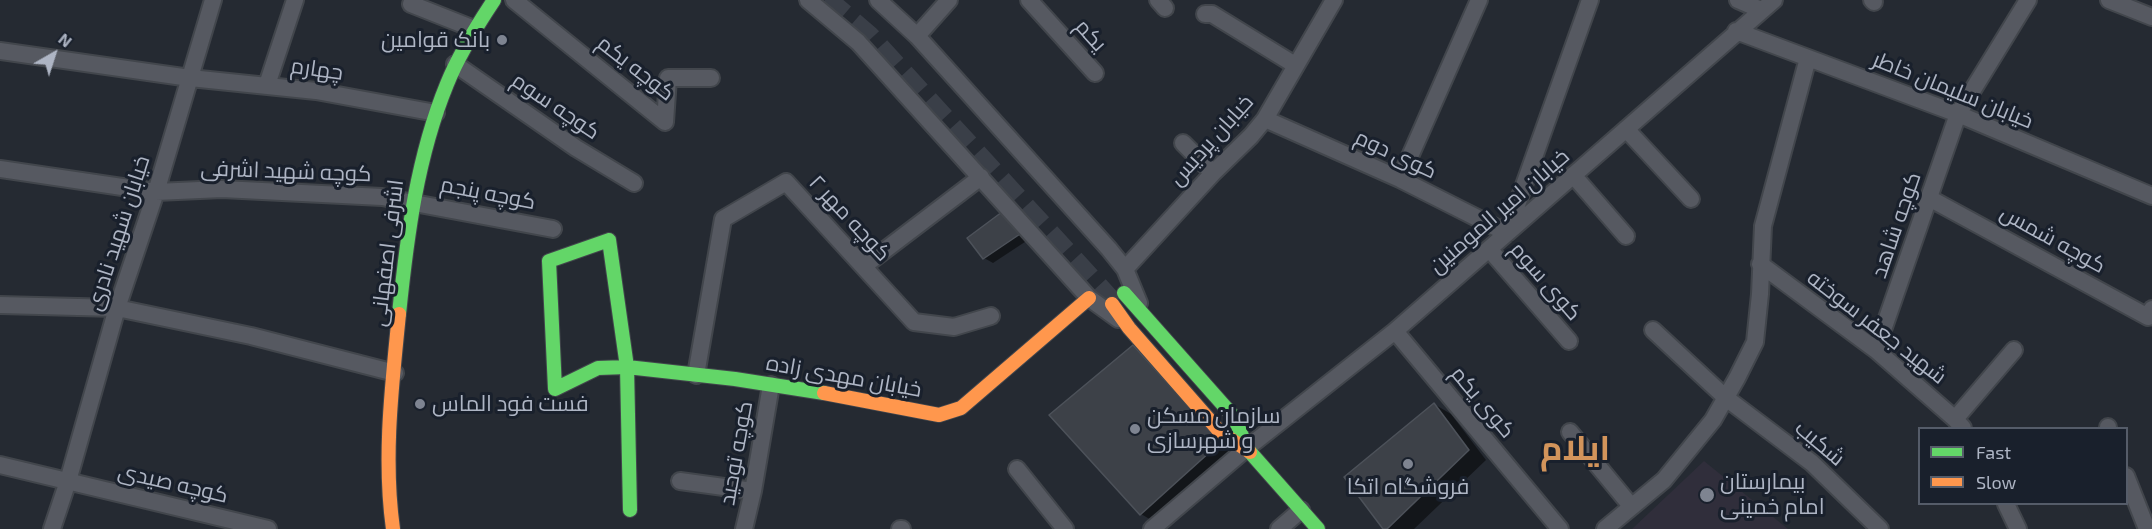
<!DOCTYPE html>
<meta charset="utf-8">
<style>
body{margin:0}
#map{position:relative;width:2152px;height:529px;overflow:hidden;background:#252a32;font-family:"Exo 2",sans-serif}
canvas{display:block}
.legend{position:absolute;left:1918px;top:427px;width:210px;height:78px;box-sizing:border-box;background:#19202c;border:2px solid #555c69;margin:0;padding:8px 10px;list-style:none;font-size:18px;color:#aeb5c4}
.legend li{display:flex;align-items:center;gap:12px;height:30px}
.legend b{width:30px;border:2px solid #555c69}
.north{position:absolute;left:24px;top:24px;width:60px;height:60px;-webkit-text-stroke:4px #19202c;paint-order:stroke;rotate:39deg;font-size:16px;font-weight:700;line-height:24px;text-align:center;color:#aeb5c4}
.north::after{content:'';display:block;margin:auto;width:21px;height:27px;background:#aeb5c4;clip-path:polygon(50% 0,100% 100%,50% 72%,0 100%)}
</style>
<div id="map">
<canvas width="2152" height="529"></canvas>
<ul class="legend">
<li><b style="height:8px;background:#63d668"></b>Fast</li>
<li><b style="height:8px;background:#ff974d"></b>Slow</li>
</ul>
<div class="north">N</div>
</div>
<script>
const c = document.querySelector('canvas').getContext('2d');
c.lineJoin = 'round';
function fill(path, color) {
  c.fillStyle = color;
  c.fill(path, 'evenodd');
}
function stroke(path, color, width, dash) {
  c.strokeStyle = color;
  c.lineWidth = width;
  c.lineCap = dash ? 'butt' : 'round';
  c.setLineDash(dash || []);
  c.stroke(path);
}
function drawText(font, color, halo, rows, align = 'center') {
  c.font = font + ' "Exo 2",Cairo,sans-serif';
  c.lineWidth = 6;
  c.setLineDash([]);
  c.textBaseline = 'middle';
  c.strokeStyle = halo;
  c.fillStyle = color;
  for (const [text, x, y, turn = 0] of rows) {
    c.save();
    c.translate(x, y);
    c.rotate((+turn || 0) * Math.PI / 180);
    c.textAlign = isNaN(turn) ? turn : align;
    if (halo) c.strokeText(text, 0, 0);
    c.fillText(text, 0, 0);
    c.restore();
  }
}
const medical = new Path2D(`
 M1704,461L1788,529H1632Z`);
const shadow = new Path2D(`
 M1006,211L1034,236L993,263L984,258Z
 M1133,347L1237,453L1158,524L1141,514Z
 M1434,404L1451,414L1486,460L1414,529H1385Z`);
const building = new Path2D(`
 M1006,209L1026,230L983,259L967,238Z
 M1133,345L1221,442L1140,515L1049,415Z
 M1434,403L1469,450L1387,529H1383L1344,477Z`);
const secondaryTunnel = new Path2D(`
 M825,0L868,37L1112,304`);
const street = new Path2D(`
 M413,0L411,4L474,29
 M514,0L665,122L668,78H711
 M808,0L858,42L1089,298L1118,319
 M878,0L917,36L1109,249L1125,269L1139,303
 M1029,0L1095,73
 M1158,0L1165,8
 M1738,0L1761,10
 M1872,0L1874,2
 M2109,0L2152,17
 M1205,14H1212L1295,65
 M1736,31L1958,114L2152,196
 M917,36L949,0
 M0,51L190,78L316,91L436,113
 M455,64L576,148L634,183
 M267,85L295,0
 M1265,119L1400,179L1507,233L1590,0
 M1626,129L1691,199
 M1183,143L1213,173
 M0,169L156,192L222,189L382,197L553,229
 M1573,175L1626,236
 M1400,179L1479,0
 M1929,198L2148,317L2152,309
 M1490,250L1569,341
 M1760,264L1876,350L1955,419L1963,428
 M864,266L981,177
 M1125,269L1213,173L1251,136L1265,119L1334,0
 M0,305L117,308L251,336L395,373
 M1653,330L1726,398L1812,463L1880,529
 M1395,331L1560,529
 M1876,350L1958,114L2028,0
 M696,375L723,219L786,182L914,322L954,327L991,316
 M1955,419L2014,350
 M2108,427V428
 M1570,432L1631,506
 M0,465L268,529
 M1017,469L1065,529
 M2126,476L2147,529
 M680,481L753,491
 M2006,504L2018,529
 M52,529L68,481L117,308L156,192L213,0
 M744,529L753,491L771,385
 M900,529H902
 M1152,529L1247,448L1395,331L1774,0
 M1279,529L1301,510
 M1605,529L1664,480L1713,420L1737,378L1755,342L1760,294L1763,226L1808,58`);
const fast = new Path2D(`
 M1124,293L1234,417L1247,448
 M399,314C407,236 417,157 447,84C459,54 476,27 494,0
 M1250,452L1318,529
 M630,510L627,367L609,240L549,261L555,389L598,368L627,367L735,379L824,393`);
const slow = new Path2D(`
 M1112,304L1129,328L1220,432L1250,452
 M824,393L939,415L961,408L1089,298
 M393,529C383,458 392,385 399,314`);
const markers = [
 [502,40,6,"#7e8491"],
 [420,404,6,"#7e8491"],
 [1135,429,6,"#7e8491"],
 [1408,464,6,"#7e8491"],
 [1707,495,8,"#7e8491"]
];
const streetNames = [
 ["یکم",1091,35,48],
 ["کوچه یکم",636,68,38],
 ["چهارم",317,69,8],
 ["خیابان سلیمان خاطر",1953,90,22],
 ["کوچه سوم",556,106,34],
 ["خیابان پردیس",1211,140,-48],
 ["کوی دوم",1396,154,25],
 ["کوچه شهید اشرفی",286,171,2],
 ["کوچه پنجم",488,193,11],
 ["خیابان امیر المومنین",1499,211,-41],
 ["کوچه مهر ۲",850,218,47],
 ["کوچه شاهد",1896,225,-71],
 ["خیابان شهید نادری",118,233,-72],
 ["کوچه شمس",2053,239,29],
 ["اشرفی اصفهانی",387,253,-83],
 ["کوی سوم",1546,281,49],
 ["شهید جعفر سوخته",1877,327,38],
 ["خیابان مهدی زاده",844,376,10],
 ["کوی یکم",1483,402,50],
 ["شکیب",1820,443,40],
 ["کوچه توحید",736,453,-80],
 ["کوچه صیدی",173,483,13]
];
const poiNames = [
 ["بانک قوامین",490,40,"right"],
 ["فست فود الماس",432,404],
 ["سازمان مسکن",1147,416],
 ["و شهرسازی",1147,441],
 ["بیمارستان",1720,482],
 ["امام خمینی",1720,507],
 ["فروشگاه اتکا",1408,487,"center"]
];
const townNames = [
 ["ایلام",1575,449]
];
fill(medical, '#302e3b');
fill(shadow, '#0007');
fill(building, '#3d4148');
stroke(building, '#4d525a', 1.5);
stroke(secondaryTunnel, '#3a3f48', 24, [24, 12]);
stroke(street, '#42464c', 20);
stroke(fast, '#42464c', 16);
stroke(slow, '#42464c', 16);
stroke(street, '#565961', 16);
stroke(fast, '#63d668', 14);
stroke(slow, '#ff974d', 14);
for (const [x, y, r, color] of markers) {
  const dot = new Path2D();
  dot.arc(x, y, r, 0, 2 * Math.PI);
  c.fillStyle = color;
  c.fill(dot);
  stroke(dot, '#19202c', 2);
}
drawText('22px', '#aeb5c4', '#19202c', streetNames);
drawText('22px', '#aeb5c4', '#19202c', poiNames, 'left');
drawText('bold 34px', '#d2945b', '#19202c', townNames);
</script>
